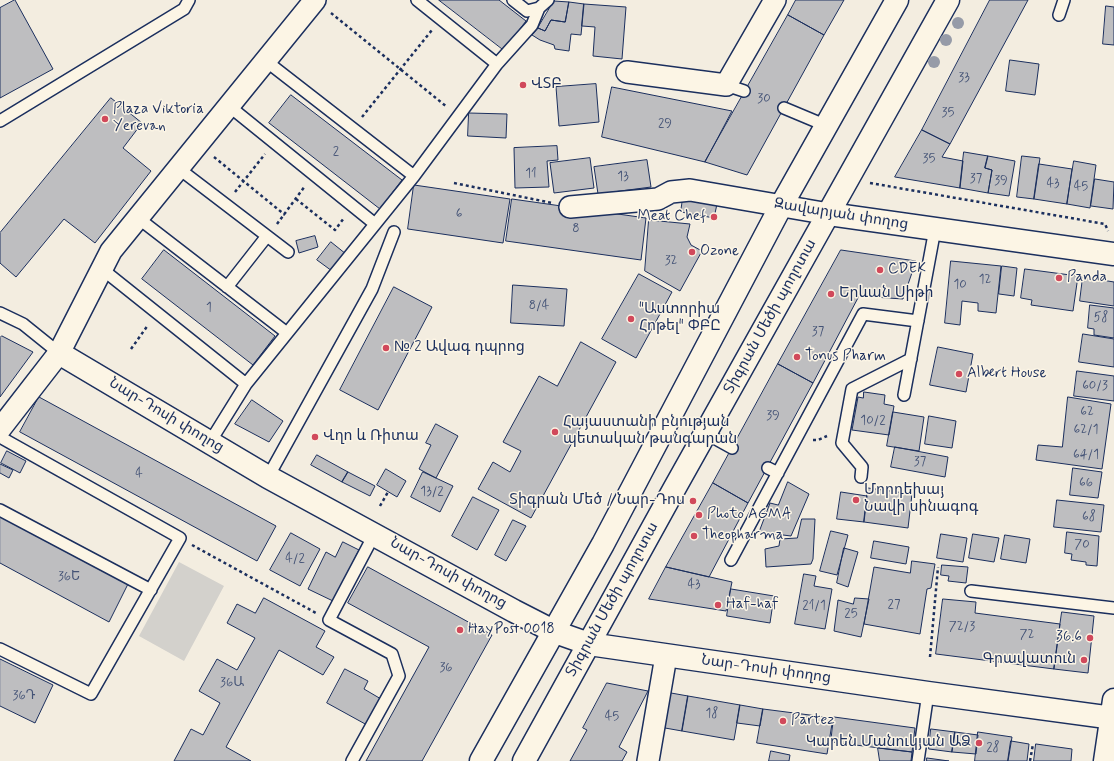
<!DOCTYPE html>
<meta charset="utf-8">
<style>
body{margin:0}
canvas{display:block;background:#f3ede0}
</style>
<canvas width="1114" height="761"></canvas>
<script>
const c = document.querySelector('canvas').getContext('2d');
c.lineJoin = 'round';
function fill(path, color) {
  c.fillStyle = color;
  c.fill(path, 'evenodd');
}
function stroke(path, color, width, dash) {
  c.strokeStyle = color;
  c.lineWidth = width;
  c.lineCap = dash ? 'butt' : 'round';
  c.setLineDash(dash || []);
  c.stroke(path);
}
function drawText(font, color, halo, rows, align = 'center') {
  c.font = font + ' Mynerve,"Noto Sans Armenian",sans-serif';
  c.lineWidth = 3;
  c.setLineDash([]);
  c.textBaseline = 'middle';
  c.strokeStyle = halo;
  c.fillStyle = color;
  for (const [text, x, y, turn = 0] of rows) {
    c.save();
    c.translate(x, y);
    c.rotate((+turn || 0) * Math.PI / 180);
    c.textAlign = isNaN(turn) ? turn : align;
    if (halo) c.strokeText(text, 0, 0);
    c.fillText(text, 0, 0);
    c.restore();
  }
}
const green = new Path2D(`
 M179,562L224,586L184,661L139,636Z`);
const building = new Path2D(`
 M15,0L53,69L0,98V8Z
 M439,0H499L526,21L504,50Z
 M796,0H844L824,35L788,15Z
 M990,0H1028L950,144L922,130Z
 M554,1L569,2L565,22L551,20L545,31L538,28Z
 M569,2L584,4L581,35L571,34L569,51L555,49L554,45L540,40L532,35L538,28L545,31L551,20L565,22Z
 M584,4L626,7L622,59L593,56L595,27L582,26Z
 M1106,6L1114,7V45L1103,44Z
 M788,15L824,35L747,175L705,162Z
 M1010,60L1039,64L1035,95L1006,91Z
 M596,84L599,122L559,126L556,87Z
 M612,87L732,111L705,162L602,137Z
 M291,95L402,180L380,209L269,123Z
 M111,98L142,123L123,148L151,171L95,243L64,219L16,277L0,263V233Z
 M469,113L507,114L506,138L468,136Z
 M922,130L950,144L942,157L963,161L960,188L895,177Z
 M557,146L558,160L547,161L549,187L515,188L514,148Z
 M964,152L988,156L985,168L992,170L988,193L960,188Z
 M988,156L1015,161L1009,196L988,193L992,170L985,168Z
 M1022,156L1040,158L1034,199L1017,197Z
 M590,158L594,188L554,193L550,163Z
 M647,160L651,187L598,194L594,167Z
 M1074,161L1096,165L1090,208L1067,204Z
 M1039,164L1072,169L1067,204L1034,199Z
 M1095,179L1114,182L1113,209L1091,206Z
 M414,185L510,199L503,243L408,229Z
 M683,198L717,204L714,218L681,212Z
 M512,199L646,218L641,260L506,241Z
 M649,220L690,224L687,237L691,245L702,251L680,291L645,271Z
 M315,236L318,247L299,253L296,241Z
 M331,242L346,254L332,271L317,260Z
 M164,250L275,336L253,365L142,279Z
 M841,250L916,261L903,299L859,296L813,383L778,364Z
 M951,261L1001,266L996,313L978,311V303L962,301L960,325L945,323Z
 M1002,266L1017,268L1014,296L999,294Z
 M1025,269L1078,276L1073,311L1031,305L1032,300L1021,298Z
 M639,274L672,292L636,358L602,339Z
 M1083,277L1114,282V306L1080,301Z
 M513,285L567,289L564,326L511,323Z
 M394,287L432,307L378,410L340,390Z
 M1090,305L1114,308V338L1094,335V329L1088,328Z
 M1083,334L1114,339V367L1079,362Z
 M2,336L33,352L0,397V338Z
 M581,342L616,362L531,518L478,489L493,462L510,472L521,451L503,442L539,376L557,386Z
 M938,347L973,354L966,392L930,385Z
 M778,364L813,383L748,503L713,483Z
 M1077,371L1114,376V401L1074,396Z
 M864,392L885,395L884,404L894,406L889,435L852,430L858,397L863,398Z
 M39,397L276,526L257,561L20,432Z
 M1068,397L1111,404L1102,469L1036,460L1038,445L1062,447Z
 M252,400L283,421L269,442L235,424Z
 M893,412L924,417L919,451L887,446Z
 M929,416L956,421L952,448L925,444Z
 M436,424L458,436L436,478L419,469L431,445L426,443Z
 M895,447L948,457L945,477L891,467Z
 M7,451L26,461L20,473L1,463Z
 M317,455L348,472L342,482L311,465Z
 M0,464L13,470L9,478L0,473Z
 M1073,468L1102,472L1098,498L1070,495Z
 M386,469L406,481L397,497L377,485Z
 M348,472L375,486L370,496L342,482Z
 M423,472L453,486L440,512L411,497Z
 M788,482L809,494L791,536L759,532L770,503L778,505Z
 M713,483L748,503L709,577L666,567Z
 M868,488L912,494L908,528L864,522Z
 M841,492L867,496L864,522L837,519Z
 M473,497L499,510L477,550L452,536Z
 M1057,500L1104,505L1101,532L1054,527Z
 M0,516L128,584L109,622L0,563Z
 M802,519H815L813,559L811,564L766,567L765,549L779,546L780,539L797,538Z
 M513,520L526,526L506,561L495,555Z
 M831,531L848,535L837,575L820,571Z
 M1067,532L1099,536L1097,566L1086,565V562L1071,560L1072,554L1065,553Z
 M291,533L320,549L300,586L270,570Z
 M941,534L967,538L963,562L937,558Z
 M973,534L999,538L994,562L969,558Z
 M1005,535L1030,539L1026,563L1001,559Z
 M874,541L909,547L906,564L871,558Z
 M343,542L359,550L333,601L308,589L326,552L335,557Z
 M844,548L858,552L848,587L837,583Z
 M912,561L935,564L931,588L927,589L920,634L864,624L874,567L910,573Z
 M942,565L968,567L966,583L948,581L949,576L941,575Z
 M368,567L492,635L422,761H366L429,647L348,603Z
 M666,567L732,582L726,611L649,599Z
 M804,574L816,576L814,586L832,589L825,629L795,624Z
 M731,589L774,596L770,623L727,616Z
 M264,598L325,631L316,647L334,657L323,675L279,650L226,747L251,761H174L191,729L203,735L220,703L199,691L217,659L237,670L255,638L227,623L237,604L255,613Z
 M855,598L869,599L861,637L834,631L838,600L853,604Z
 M943,599L976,602L975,613L1060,624L1054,669L936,654Z
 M1062,612L1094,616L1088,673L1054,669Z
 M0,659L53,685L35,723L0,706Z
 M345,669L368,681L364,689L381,699L367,725L327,703Z
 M607,683L648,691L619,747L627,752L622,761H570L587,730L583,728Z
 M671,693L688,696L682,731L665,728Z
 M688,696L740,705L734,740L682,731Z
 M740,705L763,709L760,726L737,723Z
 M763,709L833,718L827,754L757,743Z
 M834,717L915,728L912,752L831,742Z
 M931,729L955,732L952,752L929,749Z
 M955,732L978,735L976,754L952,752Z
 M978,732L1012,737L1008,761H975Z
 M1011,741L1029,744L1027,761H1008Z
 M1036,744L1072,749L1071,761H1034Z
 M878,748L912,752L911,761H880Z
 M771,751L790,755L789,761H769Z
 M927,758L949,761H927Z`);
const path = new Path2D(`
 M331,13L447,107
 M362,117L432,30
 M214,157L285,215
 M454,183L552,203
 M870,183L1105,224L1108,231
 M235,192L265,154
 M296,199L335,230L344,218
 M277,224L305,186
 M131,349L148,325
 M813,440H818L827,436
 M380,506L388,492
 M192,545L316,613
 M930,657L938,567
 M1030,761L1033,744`);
const lane = new Path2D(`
 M417,0L497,64
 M513,0L527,11L539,8L548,0
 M1059,15L1064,0
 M266,61L414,176
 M726,85L744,91
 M229,106L375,224
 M784,108L827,126
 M0,121L184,9L189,0
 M178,168L288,252
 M138,218L287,333
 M102,269L246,384L210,442
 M227,287L267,236
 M0,313L23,324L59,353
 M246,384L414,176L497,64L532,25L539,8
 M904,395L935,229
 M705,433L732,448
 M0,437L180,538L91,694L0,649
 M768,468L778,473
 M268,477L372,289L394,232
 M861,477L862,467L842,443L852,389L911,359
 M0,510L151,590
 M731,560L863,314L918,321
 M971,591L1114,608
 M352,761L399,676L392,654L329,620L375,533
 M918,761L928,693`);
const street = new Path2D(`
 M627,72L726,85L775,0
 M570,207L658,199L671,192L690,190L829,214
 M0,429L59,353L111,251L315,0
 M648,761L666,656`);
const secondary = new Path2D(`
 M829,214L1114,254
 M59,353L268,477L514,611L555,632L589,644L928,693L1114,718
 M1105,761L1114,700`);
const primary = new Path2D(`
 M481,761L603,544L781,206L897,0
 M524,761L673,491L948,0`);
const trees = [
 [958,23],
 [946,40],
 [934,62]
];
const markers = [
 [523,85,4,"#d1495b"],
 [105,119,4,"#d1495b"],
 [714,217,4,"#d1495b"],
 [692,252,4,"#d1495b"],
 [880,270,4,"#d1495b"],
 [1059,278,4,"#d1495b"],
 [831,294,4,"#d1495b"],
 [631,319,4,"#d1495b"],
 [386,348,4,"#d1495b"],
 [797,357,4,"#d1495b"],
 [959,374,4,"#d1495b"],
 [555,432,4,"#d1495b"],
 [315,437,4,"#d1495b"],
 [856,500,4,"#d1495b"],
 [693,501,4,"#d1495b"],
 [699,515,4,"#d1495b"],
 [694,536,4,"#d1495b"],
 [718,605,4,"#d1495b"],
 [460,630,4,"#d1495b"],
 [1090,638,4,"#d1495b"],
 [1084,660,4,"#d1495b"],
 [783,721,4,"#d1495b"],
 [979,743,4,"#d1495b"]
];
const numberNames = [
 ["33",964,78],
 ["30",764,99],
 ["35",948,113],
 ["29",665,124],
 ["2",336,152],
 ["35",929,159],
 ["11",531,174],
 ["13",623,177],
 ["37",976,179],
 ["39",1001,181],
 ["43",1053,184],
 ["45",1081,187],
 ["6",459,214],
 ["8",576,229],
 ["32",671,261],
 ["12",985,280],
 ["10",960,285],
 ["8/4",539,306],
 ["1",209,308],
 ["58",1101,318],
 ["37",818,332],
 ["60/3",1095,386],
 ["62",1087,412],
 ["39",773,416],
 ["10/2",873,421],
 ["62/1",1086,430],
 ["64/1",1086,455],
 ["37",920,462],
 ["4",139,474],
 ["66",1086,483],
 ["13/2",432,492],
 ["68",1089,517],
 ["70",1082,545],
 ["4/2",295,559],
 ["36Ե",69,577],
 ["43",694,585],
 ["27",894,605],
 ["21/1",814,606],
 ["25",851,614],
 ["72/3",962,627],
 ["72",1027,635],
 ["36",446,668],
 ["36Ա",232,683],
 ["36Դ",24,696],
 ["18",712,714],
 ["45",612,717],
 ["28",993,748]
];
const poiNames = [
 ["ՎՏԲ",531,85],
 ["Plaza Viktoria",113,110],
 ["Yerevan",113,127],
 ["Meat Chef",706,217,"right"],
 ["Ozone",700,252],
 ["CDEK",888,270],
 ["Panda",1067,278],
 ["Երևան Սիթի",839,294],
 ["\"Աստորիա",639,310],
 ["Հոթել\" ՓԲԸ",639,327],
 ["№ 2 Ավագ դպրոց",394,348],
 ["Tonus Pharm",805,357],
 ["Albert House",967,374],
 ["Հայաստանի բնության",563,423],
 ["պետական թանգարան",563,440],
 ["Վղո և Ռիտա",323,437],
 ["Մորդեխայ",864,491],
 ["Նավի սինագոգ",864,508],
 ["Տիգրան Մեծ / Նար-Դոս",685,501,"right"],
 ["Photo AGMA",707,515],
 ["Theopharma",702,536],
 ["Haf-haf",726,605],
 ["HayPost 0018",468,630],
 ["36.6",1082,638,"right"],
 ["Գրավատուն",1076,660,"right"],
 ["Partez",791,721],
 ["Կարեն Մանուկյան ԱՁ",971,743,"right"]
];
const streetNames = [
 ["Զավարյան փողոց",841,215,9],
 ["Տիգրան Մեծի պողոտա",771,317,-61],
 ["Նար-Դոսի փողոց",166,416,31],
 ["Նար-Դոսի փողոց",448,574,29],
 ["Տիգրան Մեծի պողոտա",613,600,-61],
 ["Նար-Դոսի փողոց",766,670,8]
];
fill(green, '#d3d1cc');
fill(building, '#bebec0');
stroke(building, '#1b2f5e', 1);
stroke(lane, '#1b2f5e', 14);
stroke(street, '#1b2f5e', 24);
stroke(secondary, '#1b2f5e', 25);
stroke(primary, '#1b2f5e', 25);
stroke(path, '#1b2f5e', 2.5, [3, 3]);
stroke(lane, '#fcf5e5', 11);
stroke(street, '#fcf5e5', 21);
stroke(secondary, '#fcf5e5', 22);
stroke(primary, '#fcf5e5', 22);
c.fillStyle = '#969ba8';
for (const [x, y] of trees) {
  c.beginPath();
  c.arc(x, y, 6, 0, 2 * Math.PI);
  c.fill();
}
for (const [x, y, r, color] of markers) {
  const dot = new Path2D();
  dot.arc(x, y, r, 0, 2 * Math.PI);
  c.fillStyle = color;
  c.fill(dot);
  stroke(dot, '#fcf5e5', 1.5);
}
drawText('13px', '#445376', null, numberNames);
drawText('15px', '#1b2f5e', '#fcf5e5', poiNames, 'left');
drawText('15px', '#1b2f5e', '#fcf5e5', streetNames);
</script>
